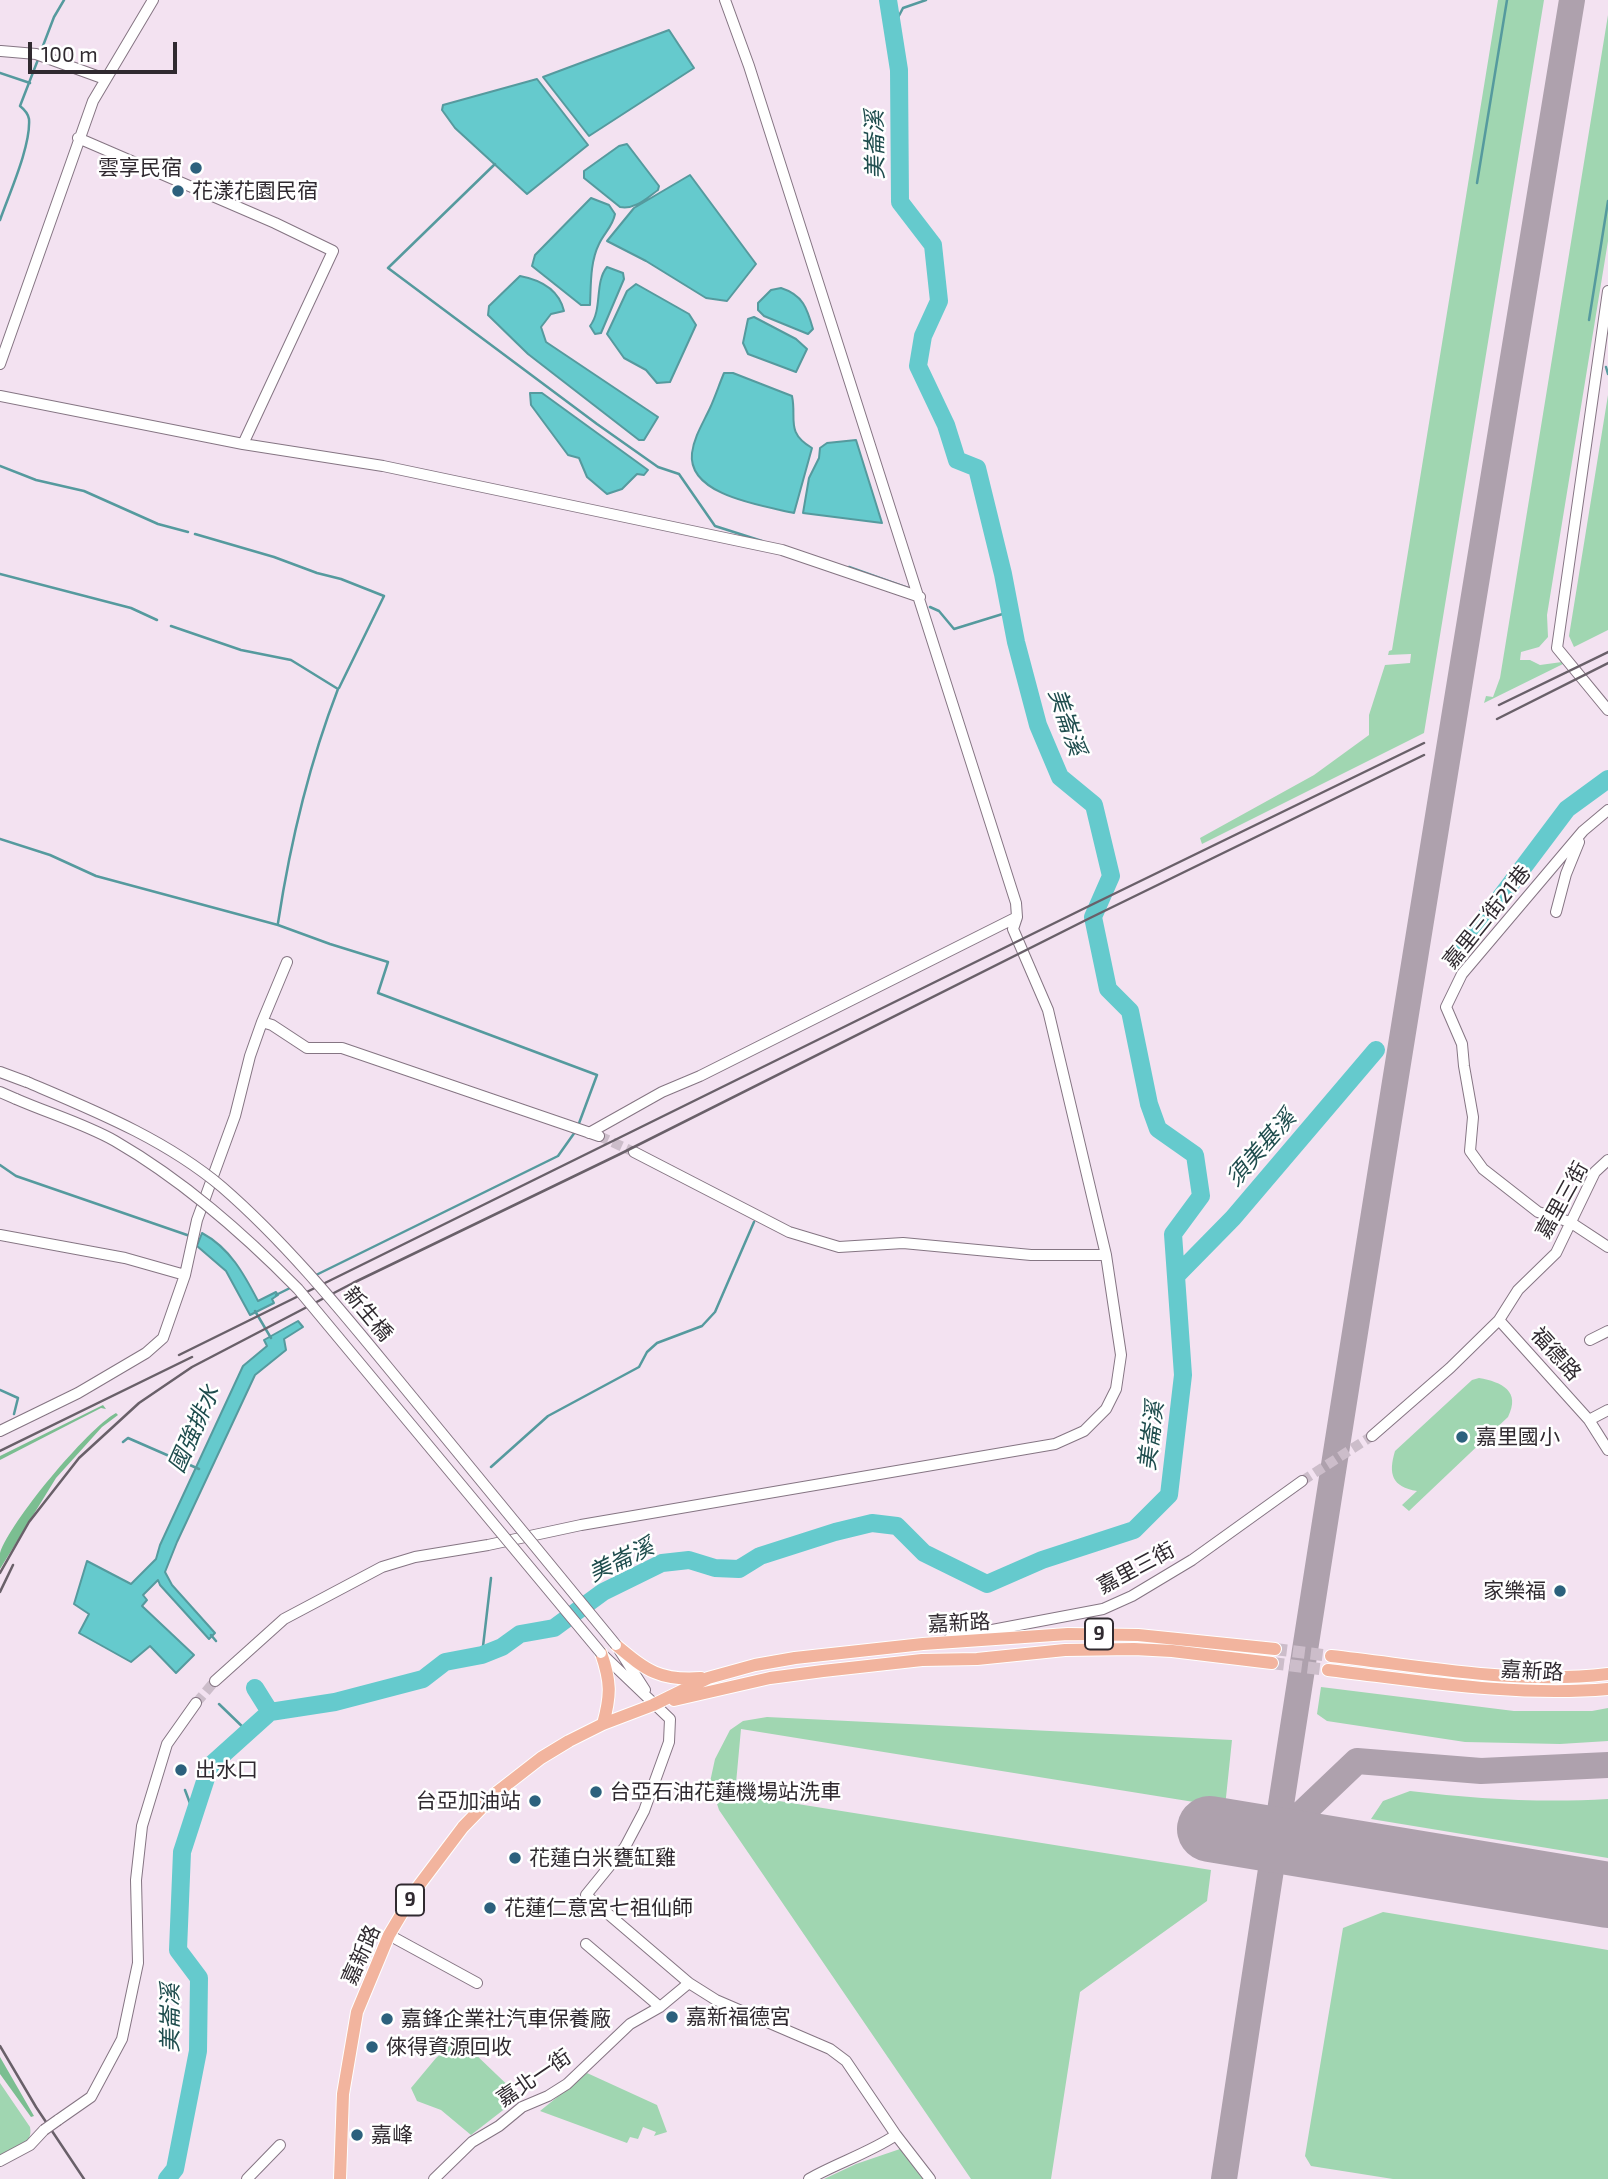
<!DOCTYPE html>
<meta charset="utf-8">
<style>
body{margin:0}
#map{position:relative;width:1608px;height:2179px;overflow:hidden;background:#f3e2f1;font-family:"Exo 2",sans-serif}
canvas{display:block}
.scale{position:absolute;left:28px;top:42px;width:149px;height:32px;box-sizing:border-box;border:4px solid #302a30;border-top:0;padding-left:9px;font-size:21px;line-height:24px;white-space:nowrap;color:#302a30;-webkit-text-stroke:5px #fff;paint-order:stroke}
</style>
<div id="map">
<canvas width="1608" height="2179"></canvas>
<div class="scale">100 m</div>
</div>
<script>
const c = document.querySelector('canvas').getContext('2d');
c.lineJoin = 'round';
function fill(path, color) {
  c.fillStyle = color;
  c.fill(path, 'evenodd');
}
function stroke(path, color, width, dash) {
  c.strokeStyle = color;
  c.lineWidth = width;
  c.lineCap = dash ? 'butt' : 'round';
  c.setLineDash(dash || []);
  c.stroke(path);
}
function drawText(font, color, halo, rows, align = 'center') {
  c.font = font + ' "Exo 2","Noto Sans TC",sans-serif';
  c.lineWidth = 5;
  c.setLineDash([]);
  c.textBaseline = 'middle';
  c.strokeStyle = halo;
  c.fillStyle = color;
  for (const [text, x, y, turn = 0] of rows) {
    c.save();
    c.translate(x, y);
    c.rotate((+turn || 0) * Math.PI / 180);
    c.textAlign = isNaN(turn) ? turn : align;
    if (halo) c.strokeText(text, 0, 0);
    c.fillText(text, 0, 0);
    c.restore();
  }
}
const green = new Path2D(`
 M1498,0H1544L1424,733L1202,844L1200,838L1314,775L1369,735V715L1385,665L1410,663L1411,654L1388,655L1389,651L1392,650Z
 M1608,15V241L1547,615L1548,637L1539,647L1521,652L1520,660H1530L1540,665L1562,662L1563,664L1484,703L1486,696L1493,697L1500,678Z
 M1608,395V630L1574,647L1569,636Z
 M1479,1378C1502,1382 1521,1391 1508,1417L1409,1511L1402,1505L1417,1491C1392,1487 1388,1474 1395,1451L1472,1380Z
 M1321,1687L1514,1711H1592L1608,1708V1741L1560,1744L1465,1742L1327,1721L1317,1714Z
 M767,1717L1232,1740L1225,1807L741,1729L735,1794L1211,1870L1207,1901L1080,1992L1051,2179H971L719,1810L710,1782L715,1759L730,1730L743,1721Z
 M1410,1791C1476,1799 1541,1803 1608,1799V1858L1371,1819L1383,1801Z
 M1383,1912L1608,1950V2179H1393L1311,2166L1305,2156L1343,1928Z
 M453,2043L472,2051L520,2097L471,2135L441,2110L417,2101L411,2088L436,2058Z
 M587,2073L657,2105L667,2132L654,2136L656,2132L643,2127L638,2139L630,2137L627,2143L540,2111Z
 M0,2083L30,2127C34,2145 13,2150 0,2157Z
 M900,2149L924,2179H824L856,2164Z`);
const forest = new Path2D(`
 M103,1405L106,1409L101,1408L0,1460V1456Z
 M116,1413L118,1415L102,1427L56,1478L0,1569C0,1565 0,1558 0,1553C10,1522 87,1429 116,1413Z
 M0,2057L34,2116L31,2117L0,2074Z`);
const water = new Path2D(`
 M669,30L694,68L589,136L543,77Z
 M537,79L588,145L527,194L455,128L442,110L443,105Z
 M627,144L659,186L658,190C647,198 635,210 620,207L584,178V171L619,146Z
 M690,175L756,264L727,301L706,298L646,261L607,241L634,208Z
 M591,198L609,205L615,214C613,226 604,233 599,244C590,262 591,285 590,305H581L532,266L535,255Z
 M607,267L623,273L624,279L601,333L595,334L590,326C603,309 594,283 607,267Z
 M520,276C541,280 559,290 564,311L551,314L541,327L546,342L658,417L644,440H639L528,354L488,315L489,306Z
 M636,284L689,314L696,325L670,382L657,383L646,370L624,358L607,334L627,291Z
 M781,288C803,295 807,308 813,329L808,334L764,316L758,310V303L771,290Z
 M754,317L796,339L807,349L796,372L748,354L743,343L748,319Z
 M724,373H733L792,396C797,419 785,432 812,448L794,513C765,506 687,496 692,453C694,437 703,423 710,408C715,397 719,385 724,373Z
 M530,393H542L648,470L644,475L637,474L622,489L607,494L587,477L579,458L568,455L531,405Z
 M856,440L882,523L803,513L809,478L819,458L820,448L827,443Z
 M202,1233C230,1248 244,1274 258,1301L276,1292L278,1295L272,1299L274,1303L250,1315L226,1271L197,1246Z
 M298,1321L303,1327L284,1339L286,1350L255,1375L177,1542L165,1572L172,1585L215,1633L209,1639L160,1585L158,1580L143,1595L147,1600L142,1606L194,1655L176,1673L150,1646L131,1662L79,1633L89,1614L74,1604L87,1561L131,1584L156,1559L160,1545L243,1366L267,1346L264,1340Z`);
const stream = new Path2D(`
 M892,29L903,8L926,0
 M41,51L54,17L64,0
 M0,73L30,83
 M495,164L388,268L597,424L658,467L679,474L715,526L762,541
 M1477,183L1507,0
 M0,220C9,194 31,146 29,119C28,113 25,110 20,106L39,57
 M1589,320L1608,201
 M1606,367L1608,374
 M0,466L36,480L84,491L158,524L188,532
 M195,534L274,557L317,573L341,579L384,596L339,688
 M849,567L908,588
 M0,574L131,608L157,620
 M930,607L939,611L954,629L1009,612
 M171,626L241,650L291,660L338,689C309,764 290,844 278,923
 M0,839L50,855L96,876L278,925L330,944L388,962L378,993L597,1075L578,1126
 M0,1165L16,1176L190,1236
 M314,1276L558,1156L575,1132
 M276,1295L292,1287
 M255,1311L271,1338
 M0,1390L18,1398L14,1414
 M123,1442L128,1438L199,1469
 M491,1467L548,1416L639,1367L647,1352L657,1343L702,1326L715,1312L754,1222
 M211,1635L216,1641
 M482,1655L491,1578
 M219,1704L248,1732
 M185,1790L194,1814`);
const river = new Path2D(`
 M1464,946L1567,809L1608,779
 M1178,1274L1233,1218L1376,1050
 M255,1688L270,1712
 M167,2179L175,2169L198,2051L199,1978L178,1950L182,1852L210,1766L270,1712L335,1702L423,1679L445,1662L482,1655L502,1647L520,1634L554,1628L603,1592L662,1563L689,1560L715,1568L739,1569L760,1556L835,1532L872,1523L897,1526L924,1553L987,1584L1042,1560L1134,1530L1169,1495L1183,1375L1173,1234L1201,1196L1195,1155L1158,1129L1149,1104L1130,1011L1108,989L1093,917L1111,876L1094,805L1060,777L1038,725L1016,642L1003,574L977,468L957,460L946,425L918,366L923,336L939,301L933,245L900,202L899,70L888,0`);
const taxiway = new Path2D(`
 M1274,1840L1357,1761L1481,1771L1608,1765
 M1224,2179C1333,1452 1452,726 1572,0`);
const runway = new Path2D(`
 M1210,1829L1608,1895`);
const minorTunnel = new Path2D(`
 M599,1136L634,1152
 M1302,1481L1372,1436
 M196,1703L215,1681`);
const majorTunnel = new Path2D(`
 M1275,1649L1331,1656
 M1272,1663L1328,1670`);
const minor = new Path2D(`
 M1,51L36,54L105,79
 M78,138L275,223L333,251L243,444
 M1608,291L1557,648L1608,710
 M0,364L93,101L153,0
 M0,396L243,444L383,466L782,550L920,597
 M1608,810L1583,831L1462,974L1446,1007L1462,1044L1464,1066L1473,1117L1470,1151L1483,1169L1538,1212L1570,1222L1608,1247
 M1556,912L1566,874L1579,842
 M262,1022L287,962
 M0,1072L27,1082
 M0,1092L16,1099
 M589,1133L662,1092L700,1076L1017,917
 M634,1152L789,1232L839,1247L903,1243L1031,1255H1106
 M0,1235L125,1258L185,1275
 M1499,1320L1589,1420L1608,1450
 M1590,1340L1608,1331
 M1589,1420L1608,1410
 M0,1431L78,1393L146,1353L163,1338L185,1275L197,1220L235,1116L250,1056L262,1022L272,1025L307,1048H342L599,1136
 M1372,1436L1450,1368L1499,1320L1518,1290L1556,1253L1595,1172L1608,1160
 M950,1638L1103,1609L1132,1596L1192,1560L1302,1481
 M620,1651L645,1690
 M601,1653L670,1719L669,1742L644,1811L625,1847L586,1895L689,1983L716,2000L830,2049L846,2061L896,2135C869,2153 837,2163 809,2179
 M215,1681L284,1619L382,1567L415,1557L488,1545L581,1525L1055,1444L1084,1431L1106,1409L1116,1389L1121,1355L1106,1255L1048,1010L1013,929L1017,917L1016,903L749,66L725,0
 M389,1935L477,1983
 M586,1944L660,2007
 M58,2120L91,2097L122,2039L138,1963L136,1880L142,1826L167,1744L196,1703
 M896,2135L930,2179
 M0,2161L30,2145L44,2130
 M247,2179L280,2145
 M434,2179L472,2142L499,2126L522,2107L548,2096L567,2084L630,2024L660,2007L689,1983`);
const major = new Path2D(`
 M616,1645C647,1671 660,1681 701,1678
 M601,1653C611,1682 611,1695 603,1724
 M1331,1656C1422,1666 1516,1685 1608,1674
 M1328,1670C1421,1681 1515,1697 1608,1689
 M674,1700L770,1678L823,1671L922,1660L977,1659L1065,1650L1134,1649L1172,1651L1272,1663
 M340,2179L343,2094L357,2012L389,1935L417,1888L463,1827L496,1793L541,1758L569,1741L603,1724L653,1705L708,1678L755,1665L795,1658L923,1644L1068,1634L1138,1635L1275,1649`);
const rail = new Path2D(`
 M1499,705L1608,652
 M1497,719L1608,663
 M179,1355L1085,908L1424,743
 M0,1451L192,1357
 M0,1573L29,1522L79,1458L139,1403L192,1367L353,1283L620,1154L1090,918L1424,755
 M0,1592L13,1565
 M0,2046L36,2107L84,2179`);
const minorBridge = new Path2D(`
 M27,1082C95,1111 165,1139 222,1187C290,1246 347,1318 404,1387C475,1473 546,1559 616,1645
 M16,1099C48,1113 85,1124 115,1141C184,1181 243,1233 298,1289L601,1653
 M44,2130L58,2120`);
const markers = [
 [196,168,7,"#2c617d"],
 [178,191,7,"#2c617d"],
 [1462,1437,7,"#2c617d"],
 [1560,1591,7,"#2c617d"],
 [181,1770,7,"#2c617d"],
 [596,1792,7,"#2c617d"],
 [535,1801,7,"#2c617d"],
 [515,1858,7,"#2c617d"],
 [490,1908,7,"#2c617d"],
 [672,2017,7,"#2c617d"],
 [387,2019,7,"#2c617d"],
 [372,2047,7,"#2c617d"],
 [357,2135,7,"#2c617d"]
];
const shields = [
 [1099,1634,28],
 [410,1900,28]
];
const shieldNames = [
 ["9",1099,1634],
 ["9",410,1900]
];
const poiNames = [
 ["雲享民宿",182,168,"right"],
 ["花漾花園民宿",192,191],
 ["嘉里國小",1476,1437],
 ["家樂福",1546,1591,"right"],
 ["出水口",195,1770],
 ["台亞石油花蓮機場站洗車",610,1792],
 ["台亞加油站",521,1801,"right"],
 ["花蓮白米甕缸雞",529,1858],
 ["花蓮仁意宮七祖仙師",504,1908],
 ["嘉新福德宮",686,2017],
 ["嘉鋒企業社汽車保養廠",401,2019],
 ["倈得資源回收",386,2047],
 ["嘉峰",371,2135]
];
const streetNames = [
 ["嘉里三街21巷",1487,917,-51],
 ["嘉里三街",1562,1200,-61],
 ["新生橋",368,1314,50],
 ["福德路",1556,1354,48],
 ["嘉里三街",1136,1568,-28],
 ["嘉新路",959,1623,-3],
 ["嘉新路",1532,1671,3],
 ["嘉新路",361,1955,-66],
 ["嘉北一街",534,2078,-34]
];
const waterNames = [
 ["美崙溪",875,145,-91],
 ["美崙溪",1067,722,71],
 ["須美基溪",1261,1148,-49],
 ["國強排水",194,1429,-66],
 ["美崙溪",1151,1436,-83],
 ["美崙溪",621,1560,-26],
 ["美崙溪",170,2018,-90]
];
fill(green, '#a0d6b1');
fill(forest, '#7bbe91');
fill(water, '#65cacd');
stroke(water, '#559a9e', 2);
stroke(stream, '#559a9e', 2.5);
stroke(river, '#65cacd', 18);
stroke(taxiway, '#aea1ad', 26);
stroke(runway, '#aea1ad', 66);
stroke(minorTunnel, '#ccbdca', 10, [10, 5]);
stroke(majorTunnel, '#ccbdca', 12, [12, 6]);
stroke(minor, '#857583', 12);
stroke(major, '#fff', 14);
stroke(minor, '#fff', 10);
stroke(major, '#f2b49e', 12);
stroke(rail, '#696069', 2.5);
stroke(minorBridge, '#857583', 12, []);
stroke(minorBridge, '#fff', 10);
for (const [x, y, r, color] of markers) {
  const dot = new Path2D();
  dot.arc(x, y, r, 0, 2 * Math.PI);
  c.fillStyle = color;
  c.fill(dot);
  stroke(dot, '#fff', 2.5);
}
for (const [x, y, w] of shields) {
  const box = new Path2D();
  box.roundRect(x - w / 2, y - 15.5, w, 31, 5);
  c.fillStyle = '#fff';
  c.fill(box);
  stroke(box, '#302a30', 2);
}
drawText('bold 19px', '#302a30', null, shieldNames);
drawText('21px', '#302a30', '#fff', poiNames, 'left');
drawText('21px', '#302a30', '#fff', streetNames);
drawText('italic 23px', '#1e4c4d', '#fff', waterNames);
</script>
